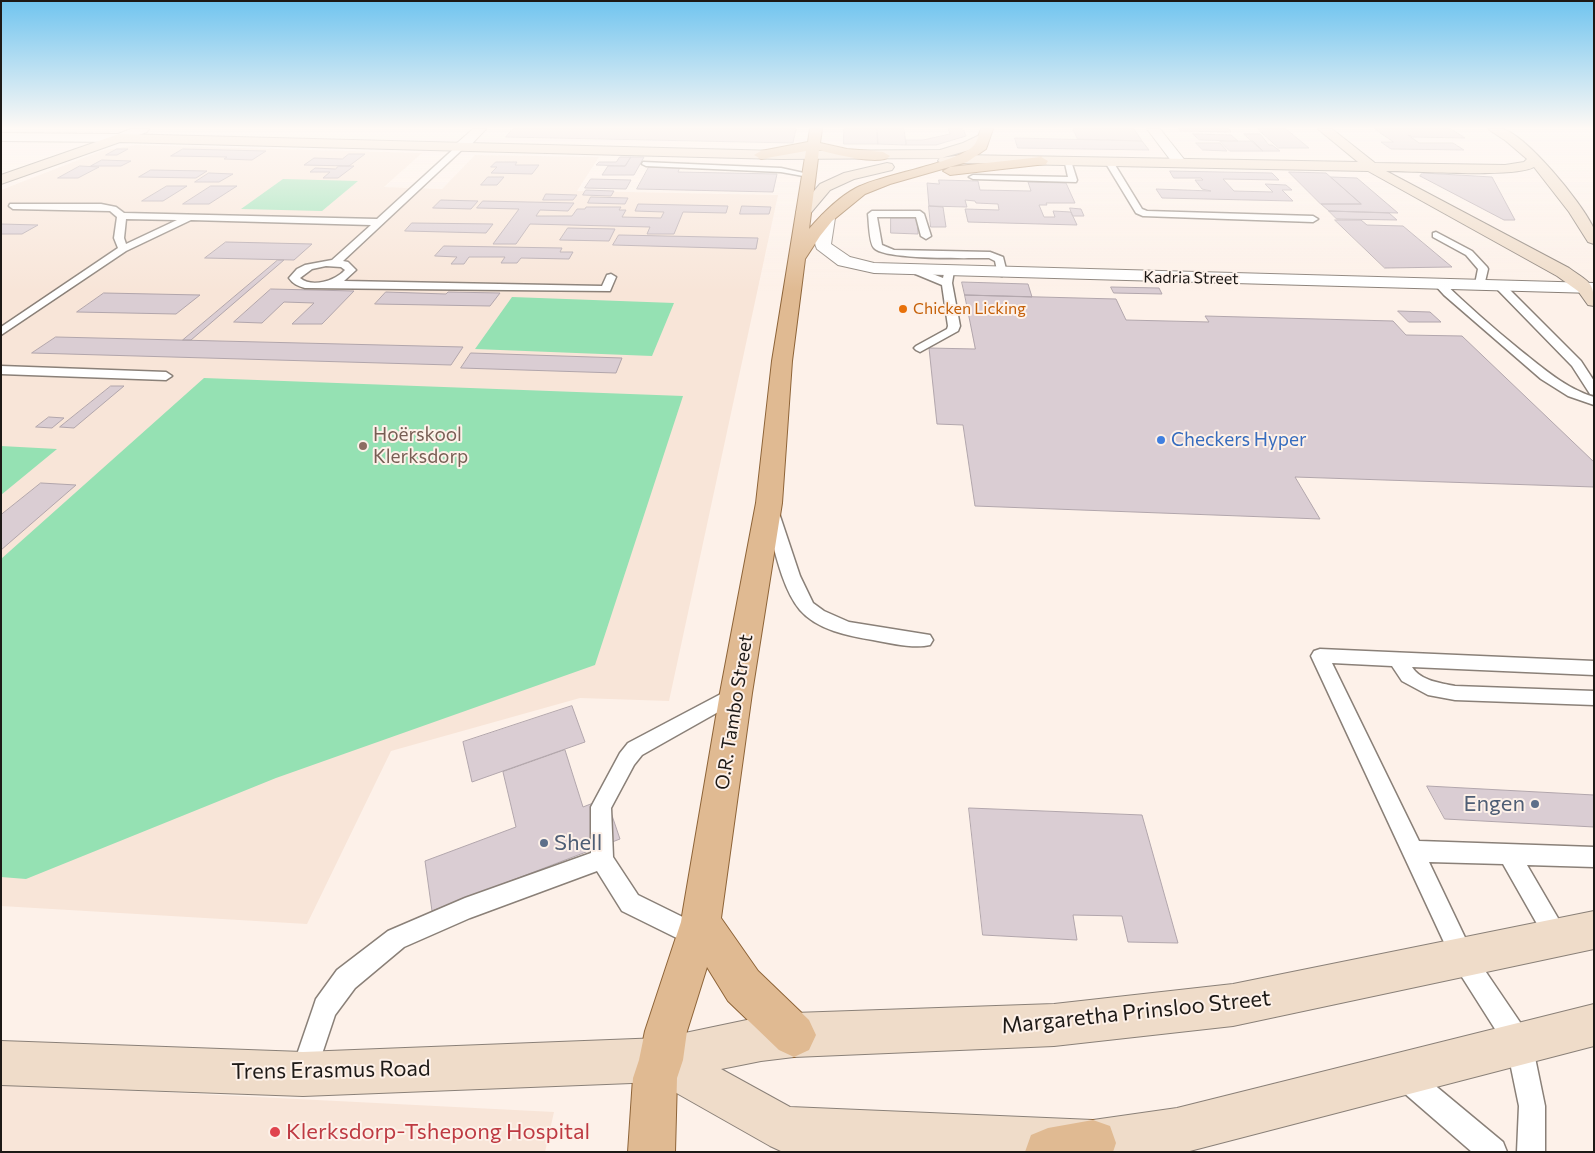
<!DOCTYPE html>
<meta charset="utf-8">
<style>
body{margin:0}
#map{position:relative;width:1595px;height:1153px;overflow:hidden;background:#fdf1e9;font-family:Commissioner,sans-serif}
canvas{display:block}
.frame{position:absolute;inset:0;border:2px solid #1d1916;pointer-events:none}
</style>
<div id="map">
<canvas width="1595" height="1153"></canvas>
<div class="frame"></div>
</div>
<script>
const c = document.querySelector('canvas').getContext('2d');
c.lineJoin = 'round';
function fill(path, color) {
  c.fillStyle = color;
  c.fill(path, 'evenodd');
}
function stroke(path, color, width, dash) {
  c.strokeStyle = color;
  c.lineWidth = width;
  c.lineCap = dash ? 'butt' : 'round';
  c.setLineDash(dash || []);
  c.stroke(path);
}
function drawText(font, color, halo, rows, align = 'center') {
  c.font = font + ' Commissioner,sans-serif';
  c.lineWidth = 4;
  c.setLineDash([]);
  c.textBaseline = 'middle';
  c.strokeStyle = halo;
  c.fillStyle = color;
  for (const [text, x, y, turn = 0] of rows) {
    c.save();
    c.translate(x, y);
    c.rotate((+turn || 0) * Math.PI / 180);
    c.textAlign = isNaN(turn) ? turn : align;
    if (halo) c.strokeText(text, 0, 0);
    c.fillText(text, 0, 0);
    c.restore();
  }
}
const built = new Path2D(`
 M136,145L422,153L384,187L442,189L475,155L599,157L577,191L778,195L669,701L580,698L391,751L307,924L1,906V190L104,150Z
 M1,1084L554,1112L545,1152H1Z`);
const green = new Path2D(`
 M283,179L358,181L322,211L241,209Z
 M512,297L674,303L652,356L475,349Z
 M204,378L683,396L595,665L276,778L26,879L1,877V559Z
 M1,446L57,449L1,495Z`);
const building = new Path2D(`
 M513,129H796L793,143L506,137Z
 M844,129H877L878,144H844Z
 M877,129H904L906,145L878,144Z
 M948,129H963L966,136L936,145H906V140H923L950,134Z
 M1073,129H1134L1142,141L1078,139Z
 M1179,129H1229L1231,132L1181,131Z
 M1258,129H1286L1309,148H1279Z
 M1375,129H1451L1465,138L1413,137L1408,135L1419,143H1453L1464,150L1391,149L1381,142H1393Z
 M1193,134L1231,135L1238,141L1200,140Z
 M1244,134H1260L1269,145H1272L1280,151H1263Z
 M1015,138L1142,141L1149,150L1018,148Z
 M1220,141H1253L1263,151H1230Z
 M1196,143H1220L1227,151L1203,150Z
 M117,149H128L117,155H106Z
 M183,149L266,151L252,160L224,159L227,157L171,156Z
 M349,154H365L349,166L304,165L314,158L342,159Z
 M620,157H631L625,166L596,165L599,162H616Z
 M631,157H644L634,175H602L608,166H625Z
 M102,160L131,161L121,166H91Z
 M496,162H517L515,165H539L532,174L491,173L497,167H491Z
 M80,166L99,167L78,178H58Z
 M339,166H354L338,178H323L330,172H310L315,168L335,169Z
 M649,167H680L678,172L777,174L773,192L637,189Z
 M151,170L207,171L196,178L139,177Z
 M1170,171L1272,173L1279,180L1223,179L1234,191L1273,192L1265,184L1286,185L1292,190H1282L1293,201L1162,198L1156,189L1211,191L1202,189L1195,180H1203L1201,178H1174Z
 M1289,172L1326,173L1361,204H1321Z
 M209,173L233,174L219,182H195Z
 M1423,173L1492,177L1515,220H1504L1420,176Z
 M488,177H504L497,185H481Z
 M1331,177L1357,178L1398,213L1329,211L1321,204H1361Z
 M591,179L631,180L626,189L585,188Z
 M939,180L978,181L980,190L1031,191L1028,182L1066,183L1075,203H1046L1047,205H1039L1044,217H1055L1053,211L1071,212L1077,225L968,222L965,209L999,210L998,204L976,203L975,201L965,200L967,207L929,206L927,183L939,184Z
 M167,186H187L163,201H142Z
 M211,186H237L209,204H183Z
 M586,190L614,191L611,196L583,195Z
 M546,194L577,195L573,200H543Z
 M591,197L628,198L625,204L588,203Z
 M441,200L478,201L471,209L433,208Z
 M483,201L574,203L568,211L540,210L536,216H572L577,209H585L586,207H621L619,210H626L622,217L661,218L664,212L635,211L638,204L728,206L726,213L683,212L674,234H647L650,227L530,224L516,244H493L519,209L477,208Z
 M742,206L771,207L769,214H740Z
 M929,206L943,207L946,227H931Z
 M1070,208L1081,209L1084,216H1073Z
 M1329,211L1389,213L1397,220L1337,219Z
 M891,218H917L918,234L891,233Z
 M1335,220H1361L1367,225L1403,226L1452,267L1385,268Z
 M412,223L493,224L486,233L405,231Z
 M1,224L38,225L22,234H1Z
 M568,228L615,229L609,241L560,240Z
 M619,235L758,238L756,249L613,245Z
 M226,242L312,244L294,260L205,258Z
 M444,246L562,248L560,252H573L569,259L521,258L517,263H501L505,257H469L464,264H451L457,257L435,256Z
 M278,260H284L191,340H183Z
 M962,282L1028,284L1032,297L965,295Z
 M1111,287L1159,288L1162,294L1114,293Z
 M271,289L354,291L322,324H292L314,303L284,302L262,323L234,322Z
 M386,292L446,294L448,292L500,293L490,306L375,304Z
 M104,293L200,295L176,314L77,312Z
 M965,295L1116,299L1126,320L1209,322L1205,316L1393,321L1406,335L1462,336L1594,462V487L1295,477L1320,519L975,506L963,425L937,424L929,348L975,349Z
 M1398,311L1430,312L1441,322H1409Z
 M56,337L463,347L451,365L32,353Z
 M471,353L622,358L616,373L461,368Z
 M111,386H124L74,428L60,427Z
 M49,417L64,418L52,428L36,427Z
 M41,483L76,485L1,550V515Z
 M572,706L585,742L472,782L463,742Z
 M565,750L583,807L606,798L620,839L432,911L425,861L516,827L503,772Z
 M1427,786L1594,795V827L1445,819Z
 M969,808L1142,815L1178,943L1128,942L1122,916L1073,915L1077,940L983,935Z`);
const lane = new Path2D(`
 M459,144L466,146L343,261L348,262L356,270L344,281L602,286L607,275L611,274L616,277L610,291L305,288C298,286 293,284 289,278L297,269L305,265L332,260L371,225L191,220L126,251L1,335V327L118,248L114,238L117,217L110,211L13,209L9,206L10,204H101L116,207L124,213L377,219ZM126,219L177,220L126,244L124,238ZM326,266L341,267L345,270C335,281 312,288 300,278L312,269Z
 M1064,159L1071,161L1077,180L1076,182L973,179L969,177L973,175L1068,177Z
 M1106,160H1112L1142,209L1147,211L1313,216L1318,219L1313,222L1143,216L1136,213L1105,162Z
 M643,162L781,168L813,175L809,177L781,172L646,166L642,164Z
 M872,211H920L924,214L931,236L926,239L921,236L916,217H877L882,245L894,250L990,252L1003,257L1007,273L1002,276L998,275L995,261L989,258C969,258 884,260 874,248C869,243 869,221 868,214Z
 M1436,232L1472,251L1487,267L1488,269L1484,286H1476L1475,284L1478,269L1466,255L1433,237V233Z
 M917,268L943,278L945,269H953L954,271L952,283L960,326L958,331L920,352L916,350L914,348L916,346L947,329L948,326L942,285L913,273V269Z
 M1438,280L1442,281C1467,305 1493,328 1520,350C1543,368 1565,388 1594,397V405L1568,396L1541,379L1444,295L1433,283Z
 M1499,282L1503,283L1581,361L1594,381V395L1590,394L1572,366L1495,287L1494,285L1495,283Z
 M1,366L166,372L172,376L166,380L1,374Z
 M771,505L776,507L778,510L800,576L813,603L824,611L849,622L930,635L933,640L930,645C914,649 890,643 873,640C849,636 817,630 800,610C780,586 773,540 764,510L766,507Z
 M1320,649L1594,661V675L1412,667C1421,681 1440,683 1455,686L1594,691V705L1455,700L1428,695L1402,681L1392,666L1332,663L1419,841L1594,847V867L1527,865L1569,937L1565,945L1557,949L1549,945L1503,864L1429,862L1471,950L1528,1034L1532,1043L1545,1106V1152H1517L1519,1106L1507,1048L1455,966L1311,656L1314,651Z
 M736,686L743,688L745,693L743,698L642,755L634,765L611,808L613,857L638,895L705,928L709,936L705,944L697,948L622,911L597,871L470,918L404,947L355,988L335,1015L313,1081L304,1085L295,1081L291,1072L313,1008L316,999L337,970L388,931L465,898L591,853V807L620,753L628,743Z
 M1405,1064L1414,1068L1503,1142L1507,1152H1472L1396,1086L1392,1077L1396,1068Z`);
const street = new Path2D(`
 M131,129H149L147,132L119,142L1,141V133L118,134Z
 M473,129H486L467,149H457L456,146L457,143Z
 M1147,129H1160L1187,163L1185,166H1175Z
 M827,213L832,215L835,218L831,244L850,257L874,263L1594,283V293L874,273L838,265L817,249C812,240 816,223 822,215Z`);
const secondary = new Path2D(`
 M1318,129H1332L1375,163L1505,165L1524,162L1527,159L1506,141L1488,129C1493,129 1499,128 1503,129C1527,136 1581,202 1592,225C1595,230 1594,238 1594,244L1588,242L1569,212L1534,167C1517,178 1413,171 1386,171L1569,268C1589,283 1594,280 1594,306L1588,305L1578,291L1557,276L1368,171L962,163L945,165L938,161L940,158L962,155L1358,162Z
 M984,133L990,137L973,149L941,158L780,159L120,142L1,184V175L119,134L780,151L940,150L963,143Z
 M887,163L892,164L894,167L892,170L854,179L830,190L809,215H799L796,212L820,184L844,173Z
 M1594,911V949L1233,1026L1054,1046L794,1057L761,1061L721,1069L790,1107L1093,1120L1177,1108L1594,1004V1046L1186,1152H783L770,1146L657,1082L303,1096L1,1085V1041L303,1052L661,1038L761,1017L794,1013L1054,1004L1233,984Z`);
const primary = new Path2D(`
 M810,129H822L820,143L847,149L883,152L890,156C881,166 833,154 819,150L809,229C822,214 839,197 856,188C882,174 961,163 975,144C978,140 979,133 981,129H993L986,149L967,162L890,184L865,194L832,221L820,236L805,259L792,361L782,503L752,693L721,918L758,971L809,1020L816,1035L809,1050L794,1057L779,1050L728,1001L707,967L687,1031L683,1060L677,1078L675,1152H628L633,1078L639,1060L645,1031L681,922L720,693L756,503L772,361L806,151L761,159L754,155L761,151L808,142Z
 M1041,157L1048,161L1046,164L950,175L943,171L950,167Z
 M1093,1120L1110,1126L1116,1143L1113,1152H1025L1031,1135L1048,1128Z`);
const markers = [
 [903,309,5,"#e8710a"],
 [1161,440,5,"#3f7fe0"],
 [363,446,5,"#8d6e63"],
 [1535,804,5,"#5c6f8a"],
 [544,843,5,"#5c6f8a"],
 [275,1132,6,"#e0444e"]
];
const farStreetnames = [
 ["Kadria Street",1191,278,1]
];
const farFoodnames = [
 ["Chicken Licking",913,309]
];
const educationNames = [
 ["Hoërskool",373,435],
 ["Klerksdorp",373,457]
];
const shopNames = [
 ["Checkers Hyper",1171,440]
];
const streetNames = [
 ["O.R. Tambo Street",734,712,-81]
];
const nearServicenames = [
 ["Engen",1525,804],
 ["Shell",554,843,"left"]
];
const nearStreetnames = [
 ["Margaretha Prinsloo Street",1136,1012,-6],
 ["Trens Erasmus Road",331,1070,-1]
];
const nearHealthnames = [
 ["Klerksdorp-Tshepong Hospital",286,1132]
];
fill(built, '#f8e5d8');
fill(green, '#95e1b3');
fill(building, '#dacdd3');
stroke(building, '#b2a6ac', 1);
stroke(lane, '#8a8078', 3);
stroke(street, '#8a8078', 2);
stroke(secondary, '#8a8078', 2);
stroke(primary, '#8e6438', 2);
fill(lane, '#fff');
fill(street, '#fff');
fill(secondary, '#efdcc9');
fill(primary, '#e0ba92');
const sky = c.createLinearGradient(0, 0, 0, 291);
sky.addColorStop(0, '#70c4ef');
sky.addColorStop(0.44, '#fef9f5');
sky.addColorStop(1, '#fef9f500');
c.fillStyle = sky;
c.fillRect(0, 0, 1595, 291);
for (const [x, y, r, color] of markers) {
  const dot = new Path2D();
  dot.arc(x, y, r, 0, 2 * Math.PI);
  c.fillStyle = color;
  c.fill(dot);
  stroke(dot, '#fdf1e9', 2);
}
drawText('16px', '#1d1916', '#fdf1e9', farStreetnames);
drawText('16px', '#c56008', '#fdf1e9', farFoodnames, 'left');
drawText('19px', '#785e54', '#fdf1e9', educationNames, 'left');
drawText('19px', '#366cbe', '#fdf1e9', shopNames, 'left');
drawText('19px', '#1d1916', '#fdf1e9', streetNames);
drawText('22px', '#4e5e75', '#fdf1e9', nearServicenames, 'right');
drawText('22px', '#1d1916', '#fdf1e9', nearStreetnames);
drawText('22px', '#be3a42', '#fdf1e9', nearHealthnames, 'left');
</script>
